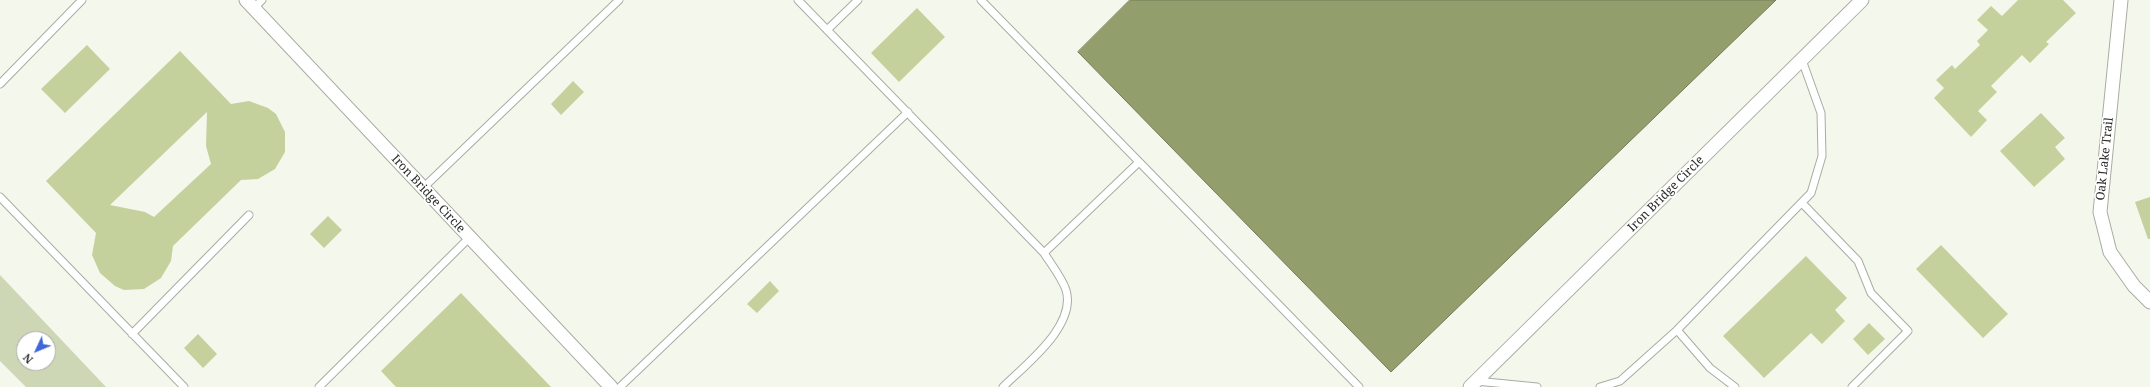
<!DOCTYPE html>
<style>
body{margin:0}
#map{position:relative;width:2150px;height:387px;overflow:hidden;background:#f4f7ec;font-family:"Noto Serif",serif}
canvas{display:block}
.north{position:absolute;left:16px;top:331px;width:40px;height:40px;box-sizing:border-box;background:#fff;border:1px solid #aaaba9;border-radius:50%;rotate:226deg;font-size:11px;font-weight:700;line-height:16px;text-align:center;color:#2b2c28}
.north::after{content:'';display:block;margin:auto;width:14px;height:18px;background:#3f66d8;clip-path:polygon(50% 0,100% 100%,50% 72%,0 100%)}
</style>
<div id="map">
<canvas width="2150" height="387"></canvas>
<div class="north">N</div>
</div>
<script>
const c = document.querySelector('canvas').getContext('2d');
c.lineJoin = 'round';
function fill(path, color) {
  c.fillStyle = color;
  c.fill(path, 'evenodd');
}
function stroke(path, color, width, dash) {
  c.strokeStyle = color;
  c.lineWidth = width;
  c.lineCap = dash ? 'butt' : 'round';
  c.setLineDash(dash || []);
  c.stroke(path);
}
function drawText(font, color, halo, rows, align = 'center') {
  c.font = font + ' "Noto Serif",serif';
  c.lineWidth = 3.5;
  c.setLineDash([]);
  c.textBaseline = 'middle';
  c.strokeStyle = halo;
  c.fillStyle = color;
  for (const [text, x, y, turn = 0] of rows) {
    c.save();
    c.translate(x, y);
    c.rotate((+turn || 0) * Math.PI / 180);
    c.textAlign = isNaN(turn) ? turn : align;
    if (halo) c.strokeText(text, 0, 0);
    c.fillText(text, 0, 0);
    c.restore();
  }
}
const green = new Path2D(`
 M0,275L106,387H26L0,361ZM24,339H48V363H24Z`);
const water = new Path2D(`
 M1130,0H1776L1391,372L1078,52Z`);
const building = new Path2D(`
 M2018,0H2063L2076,13L2046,42L2049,44L2030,63L2022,55L1991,86L1997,92L1978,111L1987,120L1971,137L1934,98L1944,88L1936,80L1952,65L1955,69L1980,45L1977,41L1988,30L1977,20L1991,6L2002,16Z
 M917,8L945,37L899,82L871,53Z
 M87,45L110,69L65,113L41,89Z
 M180,51L231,104L249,101L268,108L276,114L285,132V152L275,169L258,179L241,180L173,246L171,261L161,278L144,289L124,290L115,286L100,273L92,255L96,233L46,181ZM207,112L206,146L211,164L154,217L145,212L110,205Z
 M573,81L584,92L561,115L551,104Z
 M2041,113L2065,138L2055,147L2065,159L2034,187L2000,151Z
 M2150,197V239H2148L2135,202Z
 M328,216L342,230L324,248L310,234Z
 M1941,245L2008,314L1983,338L1916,269Z
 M1806,256L1847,298L1835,310L1845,321L1822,344L1811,333L1764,378L1723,336Z
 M770,281L779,291L757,313L747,304Z
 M461,293L551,387H396L381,371Z
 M1869,323L1885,339L1868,355L1853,339Z
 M198,334L217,354L203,368L184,348Z`);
const service = new Path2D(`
 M798,0L1044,253C1051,264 1062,278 1066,290C1077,326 1025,365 1003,387
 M981,0L1359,387
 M254,8L262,0
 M827,30L858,0
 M0,84L82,0
 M423,188L619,0
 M0,197L184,387
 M1802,203L1858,261L1871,293L1908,331L1852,387
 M1044,253L1139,162
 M1677,330L1710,368L1735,387
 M132,334L249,215
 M1476,381L1537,387
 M319,387L469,238
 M620,387L908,112
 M1600,387L1620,381L1677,330L1811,193L1822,156L1821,113L1802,60`);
const minor = new Path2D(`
 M246,0L611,387
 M2121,0L2100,212L2110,252L2134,286L2150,302
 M1470,387L1862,0`);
const streetNames = [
 ["Oak Lake Trail",2105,159,-84],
 ["Iron Bridge Circle",428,194,47],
 ["Iron Bridge Circle",1666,194,-45]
];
fill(green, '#cdd6b5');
fill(water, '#929e6c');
stroke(water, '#737c58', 1);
fill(building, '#c4d19d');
stroke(service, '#a9aca2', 9);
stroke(minor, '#a9aca2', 15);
stroke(service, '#fff', 7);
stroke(minor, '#fff', 13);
drawText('12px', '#2b2c28', '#fff', streetNames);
</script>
